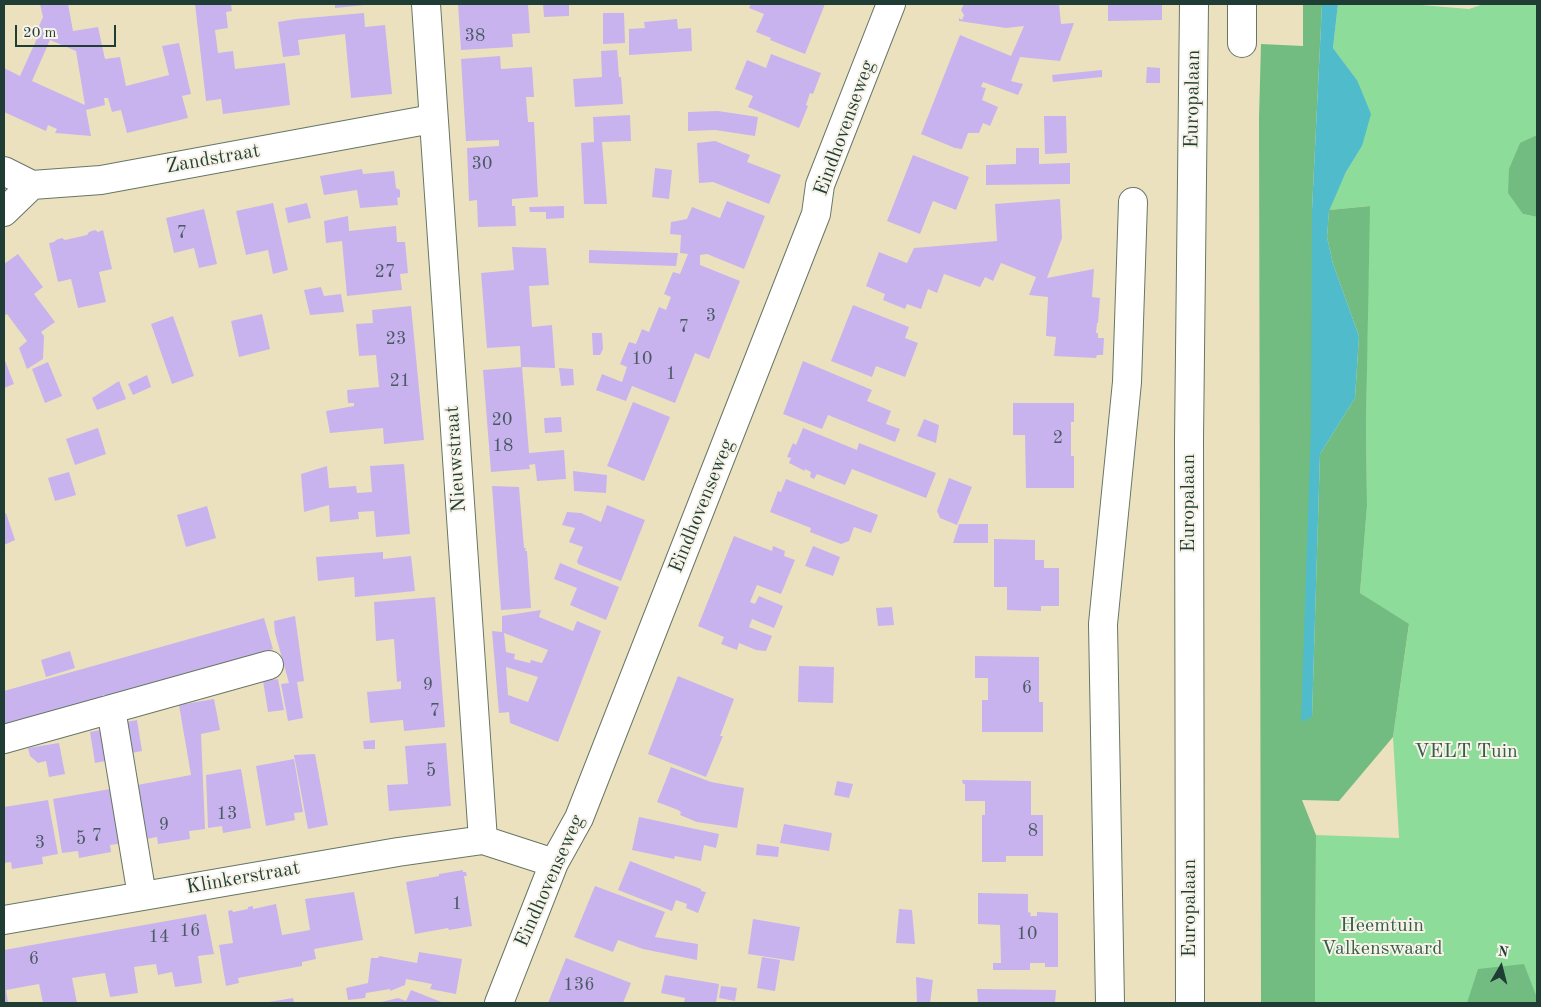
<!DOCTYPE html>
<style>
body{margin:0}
#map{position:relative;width:1541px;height:1007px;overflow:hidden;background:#ece1bf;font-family:"Old Standard TT",serif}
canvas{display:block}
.frame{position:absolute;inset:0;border:5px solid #1f3d34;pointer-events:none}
.north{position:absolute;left:1476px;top:942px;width:50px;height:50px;-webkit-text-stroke:4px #f7f3e8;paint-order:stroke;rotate:8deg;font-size:14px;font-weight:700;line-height:20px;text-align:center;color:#1f3d34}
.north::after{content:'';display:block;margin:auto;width:18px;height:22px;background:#1f3d34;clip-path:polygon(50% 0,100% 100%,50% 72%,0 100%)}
.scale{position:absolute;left:15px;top:25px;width:101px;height:22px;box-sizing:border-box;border:2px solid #1f3d34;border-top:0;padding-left:6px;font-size:15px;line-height:18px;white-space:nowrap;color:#1f3d34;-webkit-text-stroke:4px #f7f3e8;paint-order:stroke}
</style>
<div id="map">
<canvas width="1541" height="1007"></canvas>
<div class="frame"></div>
<div class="north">N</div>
<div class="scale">20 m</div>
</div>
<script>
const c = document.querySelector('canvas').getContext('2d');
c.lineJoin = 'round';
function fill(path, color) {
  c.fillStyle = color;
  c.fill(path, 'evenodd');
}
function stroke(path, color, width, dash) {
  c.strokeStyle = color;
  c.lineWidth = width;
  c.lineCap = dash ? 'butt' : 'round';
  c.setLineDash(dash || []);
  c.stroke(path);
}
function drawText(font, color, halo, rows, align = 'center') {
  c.font = font + ' "Old Standard TT",serif';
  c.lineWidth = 4;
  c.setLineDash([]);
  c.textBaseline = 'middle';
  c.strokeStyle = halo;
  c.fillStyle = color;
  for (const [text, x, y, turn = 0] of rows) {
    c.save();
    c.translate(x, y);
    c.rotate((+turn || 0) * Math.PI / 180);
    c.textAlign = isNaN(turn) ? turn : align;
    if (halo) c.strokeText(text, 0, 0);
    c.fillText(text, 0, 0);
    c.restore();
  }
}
const green = new Path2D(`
 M1338,4H1409L1469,9L1484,4H1537V135L1520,144L1523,214L1537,217V1003H1315L1316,835L1399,838L1393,737L1409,625L1360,593L1367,506L1366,425L1369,206L1329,210L1346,172L1362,146L1357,80L1333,48Z`);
const forest = new Path2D(`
 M1303,4H1322L1312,210V717L1320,454L1355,398L1359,336L1333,264L1327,237L1329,210L1370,206L1366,425L1367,506L1360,593L1409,624L1393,737L1339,801L1302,800L1316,835L1315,1003H1261L1259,118L1261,44L1303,46Z
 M1537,135V217L1523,214L1508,193L1509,169L1520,143Z
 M1524,964L1537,998V1003H1467L1478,969Z`);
const water = new Path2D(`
 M1322,4H1338L1333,48L1357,80L1371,114L1362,146L1346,172L1329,211L1327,237L1333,264L1359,336L1355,398L1320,454L1312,717L1301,722L1311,429L1312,210Z`);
const building = new Path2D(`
 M40,4H68L73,31L98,27L105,59L120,57L126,86L169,75L162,46L179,43L191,94L182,96L188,118L127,133L121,110L112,112L108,98H104L105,105L86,110L91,136L55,133L57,129L48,125L46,131L4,112V68L20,76L39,34L36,33L43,17ZM50,40L76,51L85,105L32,81Z
 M195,4H231L232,11L226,12L228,28L215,30L218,53L233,51L235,69L285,63L290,105L223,114L221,99L206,101Z
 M335,4H365V5L335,8Z
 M458,4H528L530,33L512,34L513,47L461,50Z
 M543,4H569V16L544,17Z
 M751,4H825L805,54L770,40L771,38L756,32L764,14L749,8Z
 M964,4H1059L1061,24L1074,23L1060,61L1020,57L1011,81L1023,84L1018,95L983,82L981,87L986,88L982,100L998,107L990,126L983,123L979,133H968L962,149L955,148L921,134L960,35L1011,56L1024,26L1006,28L959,21V18L962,20L964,15L961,10Z
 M1108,4H1162V20L1108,21Z
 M364,13L365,27L385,25L392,94L351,98L345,34L298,40L300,55L283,57L278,22L296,19Z
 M603,13H624L625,43L603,44Z
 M677,19L678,29L691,28L692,51L629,55V29L645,28L644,22Z
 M617,50L619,77H621L623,104L575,107L573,79L602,77L601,51Z
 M771,54L821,73L813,94L810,93L806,105L808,106L799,128L748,107L753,96L735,89L747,60L766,68Z
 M500,56L501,69L532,67L534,97H526L528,122H534L538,197L512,199V206H515L516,226L478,227L477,200L469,201L467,148L499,146V140L466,141L461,59Z
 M1147,67L1160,68V83H1146Z
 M1102,70V77L1053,82L1052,75Z
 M718,111L758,117L755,136L715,130L688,131V112Z
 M630,115L631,141L602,142L607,204H584L581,143L594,142L593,117Z
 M1044,116H1066L1067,153L1045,154Z
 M715,141L750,155L747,162L781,175L769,204L713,182L699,183L697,143Z
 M1016,148H1039V164L1070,163V184L986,185V165L1016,164Z
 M913,155L969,177L956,210L933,201L920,234L887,221Z
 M655,168L672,170L669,199L652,197Z
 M362,169L363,174L394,171L396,188L400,190V197L397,198L398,205L360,208L357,190L324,195L320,176Z
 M1060,199L1062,238L1047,278L1094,269L1092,297L1100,298L1098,323H1097L1096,333H1098V338H1104L1103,355H1097L1096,358L1054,356L1056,337L1046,336L1048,297L1029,295L1036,277L1001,263L993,281L985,277L980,287L944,274L937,293L928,289L921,309L907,304L905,309L883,300L885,294L866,286L879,252L907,263L914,248L997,241L995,204Z
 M727,201L765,216L744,269L707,254L700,255V265L740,281L709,359L695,353L675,403L632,386L626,401L596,390L602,374L622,382L627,367L620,364L629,342L636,344L642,329L649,332L659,307L666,310L671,297L664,294L673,272L680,274L688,254L680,253L681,235L670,234L671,222L687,219L692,207L720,218Z
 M273,203L288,270L273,274L268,250L246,255L236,211Z
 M307,203L311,218L288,223L285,208Z
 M564,206V218L546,219V212H530L529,207Z
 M204,209L217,264L199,268L194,248L174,253L166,218Z
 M348,216L349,231L396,226L397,242H405L408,273L400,274L402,290L347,296L342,241L326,243L324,221Z
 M95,230L98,232L103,230L112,269L99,272L106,302L78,308L71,279L58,282L49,243L54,242L56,240L62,238L65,240L87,235L89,232Z
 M512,247L546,248L549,285L529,286L532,327L552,325L555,368L522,367L529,453L564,450L566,479L537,481L535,464L529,465L530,469L491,472L483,370L521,367L520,346L487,348L481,273L514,270Z
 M589,250L678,253L676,266L589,263Z
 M18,254L43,287L34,294L55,322L41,332L44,336L43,359L27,369L19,348L27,341L7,314L4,316V264Z
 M321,287L324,296L341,294L344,312L310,315L304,290Z
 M853,305L909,327L905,338L918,343L905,377L876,366L872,377L831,361Z
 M411,306L424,440L384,444L383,428L330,433L326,411L354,406V403H348L347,390L379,387L376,355L359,356L356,324L373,323L372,310Z
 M262,314L270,349L239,357L231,321Z
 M173,316L194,376L172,384L151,324Z
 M592,333H602L603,349L600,355H593Z
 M4,358L14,384L4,388Z
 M803,361L872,390L867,401L891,411L886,424L900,429L895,442L828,415L822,429L783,414Z
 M48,362L62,396L45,403L32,369Z
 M559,368L573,369L574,385L561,386Z
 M147,375L151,387L133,395L128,384Z
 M119,381L126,399L97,410L92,398Z
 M633,402L670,417L644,481L607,466Z
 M1013,403H1074V422H1071V456H1074V488H1026L1025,435H1013Z
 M561,417L562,432L545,433L544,418Z
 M924,419L939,425L936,443L917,436Z
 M98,428L106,454L75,465L66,439Z
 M803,428L857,450L859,443L936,473L926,498L852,469L845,485L817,474L814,479L810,477L811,472L805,469V471L789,463L791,458L787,457L793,443L796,445Z
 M404,464L410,534L376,537L374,511L358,512L359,519L330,522L329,505L304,512L301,474L327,466L329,488L356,486L357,493L372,492L370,466Z
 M573,471L607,475L606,493L574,491Z
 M69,472L76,495L55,501L48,478Z
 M949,478L972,487L957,525L940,518L937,511Z
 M786,479L878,515L871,533L854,527L849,541L841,544L810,532L811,528L770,512L778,491L781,492Z
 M492,486L519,487L524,548H526L525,551H527L531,608L501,610Z
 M607,505L645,520L621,581L578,564L577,561L583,547L569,542L575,528L562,525L567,512L581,513L601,522Z
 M207,506L216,538L186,547L177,515Z
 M6,513L15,540L4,545V514Z
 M959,524H988V543H953Z
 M734,536L772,551L773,546L785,551L784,556L795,560L781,594L757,585L750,602L755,604L759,596L783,606L774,628L752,619L749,627L772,636L766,651L756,650L739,643L737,650L721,644L724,637L698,626Z
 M994,539L1035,540V560H1044V568H1059V606H1041V611L1007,610V587H994Z
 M813,546L840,557L833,576L805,566Z
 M383,552V559L411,556L415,591L355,597L354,577L318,581L316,557Z
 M560,563L619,587L606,620L570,605L577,588L554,579Z
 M435,597L445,727L404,731L403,720L370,723L367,692L401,689V681L397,682L394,639L376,641L374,602Z
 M892,607L894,625L878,626L876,608Z
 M541,610L539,617L573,631L577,621L601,631L558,742L510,723L509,712L499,713L492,631L502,632V616ZM504,633L548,650L542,663L531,660L530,663L514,659L515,654L506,652ZM506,667L538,677L528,702L508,695Z
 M295,616L304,681L297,682L303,718L288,721L281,684L289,683L275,633L274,621Z
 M264,618L273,649L4,725V691Z
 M70,651L75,668L46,677L41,660Z
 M975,656L1039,657V702H1043V732H982V700H988V678H975Z
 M799,666L834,667L833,703L798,702Z
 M678,676L734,699L720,736H723L706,777L648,754Z
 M278,679L284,710L268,712L263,681Z
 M214,699L220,730L201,734L205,829L189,831L190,839L158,844L157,837L141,840L132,786L191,775L179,705Z
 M137,720L142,751L126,754L121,723Z
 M106,729L111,760L95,763L90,732Z
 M375,740V749H364L363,741Z
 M59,743L65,774L49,777L46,761L38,763L30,756L28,748Z
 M446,743L451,806L389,811L387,785L408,784L405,746Z
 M315,754L328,825L308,829L294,755Z
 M294,759L303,812L294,813L295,820L266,826L256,766Z
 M671,767L711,782L744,788L737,828L697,822L680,815L681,812L678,810L657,802Z
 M241,769L251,828L223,833L222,826L208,828L206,775Z
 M962,780L1031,781V815H1043V856H1006V862H982V815H985V801H965V784H963Z
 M837,781L853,784L849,798L834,795Z
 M116,788L125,843L110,845L111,852L79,858L78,851L62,853L53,799Z
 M48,800L58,854L42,857L43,864L12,869L11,862L4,863V807Z
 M639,817L719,834L716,848L704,845L701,861L675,856L674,859L632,850Z
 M784,824L832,833L829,851L780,843Z
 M757,844L779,847L778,857L756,855Z
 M630,861L701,889V891L706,892L698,913L686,908L687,904L676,900L672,911L618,890Z
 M463,870V872H466L467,876H464L472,926L449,930L448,928L415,934L406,882L439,876V874Z
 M595,886L665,912L655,937L698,944L697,960L643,949L618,940L613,952L574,937Z
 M354,892L363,940L314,949L316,959L302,962V966L238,978L239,983L226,986L219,945L233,943L228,911L232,910L233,912L248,909V907L253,906V909L276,904L282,935L310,930L305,899Z
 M978,893L1028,894V912L1031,913L1030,916H1037V912L1058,913V967H1045V963H1030V970H993V963H1001L1000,925L978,924Z
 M899,909L912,910L915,944L896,943Z
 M206,914L214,954L198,956L202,983L175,987L172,972L158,975L156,964L134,967L138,993L110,997L105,973L72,978L77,1003H43L39,984L6,990L8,1003H4V950Z
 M753,919L800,927L794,961L748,954Z
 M419,952L462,959L456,994L430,989L432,984L406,979L405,985L390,991V989L366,993L365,998L348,1000L346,988L368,983L371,958H378L379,956L417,963Z
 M762,957L780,960L775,991L757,988Z
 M566,958L631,983L623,1003H548Z
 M665,975L719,984L716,1003H684L685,998L661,993Z
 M916,977L933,980L930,1003H917Z
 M721,986L737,988L735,1001L719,998Z
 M977,989L1056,990L1055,1003H978Z
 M411,990L444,1003H377L398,998L406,1001Z
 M293,998L294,1003H269V1002Z`);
const minor = new Path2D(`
 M426,4L483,840L554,863
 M1242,43V4
 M4,171L32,185
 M4,212L32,185L101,180L432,119
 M111,709L142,896
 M4,739L269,665
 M4,920L398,852L483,840
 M499,1003L554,863L579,818L816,214L820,185L891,4
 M1110,1003L1103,624L1127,382L1133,202`);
const major = new Path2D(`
 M1190,1003L1189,439L1194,4`);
const numberNames = [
 ["38",475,36],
 ["30",482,164],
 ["7",182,233],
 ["27",385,272],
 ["3",711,316],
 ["7",684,327],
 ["23",396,339],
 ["10",642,359],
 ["1",671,374],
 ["21",400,381],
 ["20",502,420],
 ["2",1058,438],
 ["18",503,446],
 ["9",428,685],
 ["6",1027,688],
 ["7",435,711],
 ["5",431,771],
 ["13",227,814],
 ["9",164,825],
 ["8",1033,831],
 ["7",97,836],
 ["5",81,839],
 ["3",40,843],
 ["1",457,904],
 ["16",190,931],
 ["10",1027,934],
 ["14",159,937],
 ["6",34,959],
 ["136",579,985]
];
const streetNames = [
 ["Europalaan",1193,99,-89],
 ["Eindhovenseweg",845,128,-70],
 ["Zandstraat",213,159,-10],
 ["Nieuwstraat",456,459,-94],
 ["Europalaan",1189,503,-90],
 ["Eindhovenseweg",702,506,-68],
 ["Klinkerstraat",243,878,-10],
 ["Eindhovenseweg",550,881,-66],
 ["Europalaan",1190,908,-90]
];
const parkNames = [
 ["VELT Tuin",1466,752],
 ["Heemtuin",1382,926],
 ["Valkenswaard",1382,949]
];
fill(green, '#8edc9a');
fill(forest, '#72bc82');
fill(water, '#50bbcb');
fill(building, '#c8b3ee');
stroke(minor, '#677665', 30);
stroke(major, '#677665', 30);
stroke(minor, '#fff', 28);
stroke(major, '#fff', 28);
drawText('18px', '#495a62', null, numberNames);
drawText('20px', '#1f3d34', '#f7f3e8', streetNames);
drawText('20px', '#355d48', '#f7f3e8', parkNames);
</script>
